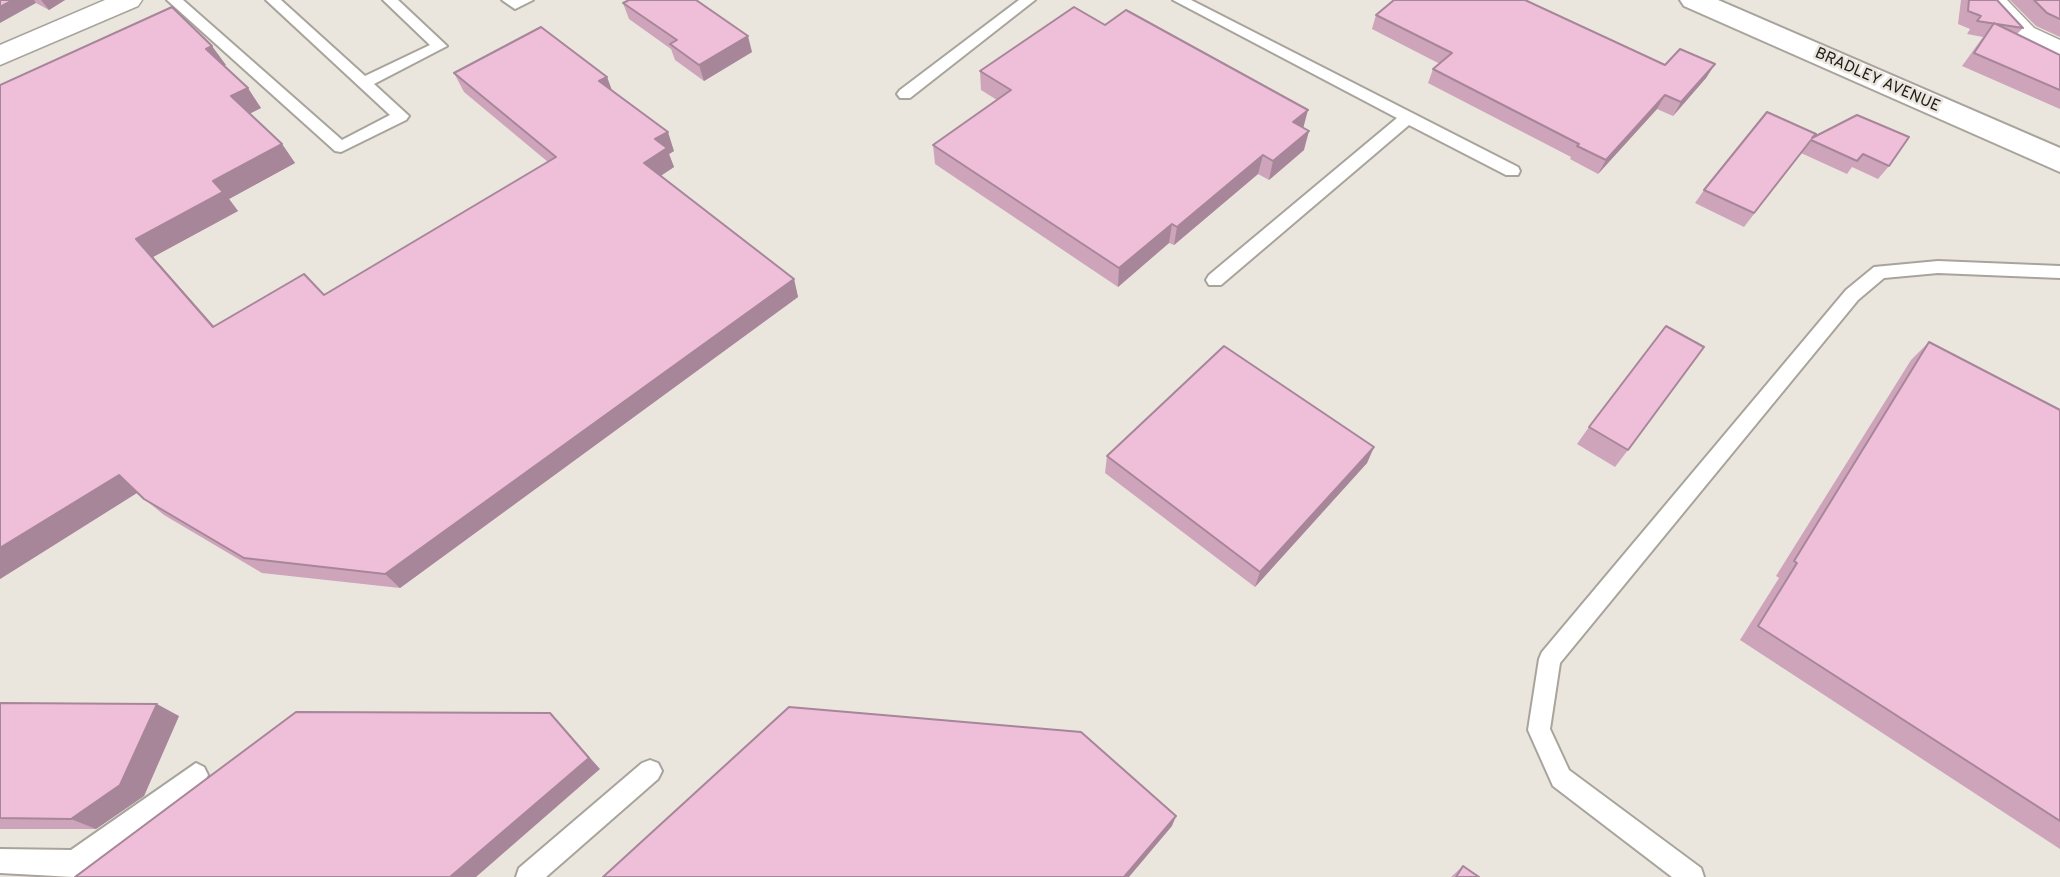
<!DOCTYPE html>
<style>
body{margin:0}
canvas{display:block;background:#eae5dd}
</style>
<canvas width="2060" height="877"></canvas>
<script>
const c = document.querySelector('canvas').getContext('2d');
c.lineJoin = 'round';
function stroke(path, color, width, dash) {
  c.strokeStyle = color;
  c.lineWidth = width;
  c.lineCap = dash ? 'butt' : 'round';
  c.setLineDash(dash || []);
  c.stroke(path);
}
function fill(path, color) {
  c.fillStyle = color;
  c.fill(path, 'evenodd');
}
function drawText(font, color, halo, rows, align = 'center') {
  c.font = font + ' Overpass,sans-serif';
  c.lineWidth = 5;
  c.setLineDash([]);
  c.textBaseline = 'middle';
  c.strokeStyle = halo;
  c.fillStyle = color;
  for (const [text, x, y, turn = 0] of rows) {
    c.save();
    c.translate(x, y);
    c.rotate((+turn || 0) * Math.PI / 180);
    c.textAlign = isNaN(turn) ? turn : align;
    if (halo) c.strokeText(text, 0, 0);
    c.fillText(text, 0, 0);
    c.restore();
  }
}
const service = new Path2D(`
 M167,0H183L342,140L390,115L266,0H281L365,76L430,45L383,0H398L447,46L374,84L409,116L406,120L341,152L335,151Z
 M502,0H533L515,9Z
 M1019,0H1035L910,98H900L897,94L900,90Z
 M1173,0H1191L1518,167L1520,171L1518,175H1506L1409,125L1221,285H1209L1206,280L1209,275L1397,118Z
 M1938,261L2060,266V278L1938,273L1884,278L1858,300L1560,663L1550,729L1569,770L1701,868L1704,877H1672L1553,786L1528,730L1539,659L1542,652L1846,290L1874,267Z
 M650,760L658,763L662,771L658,779L546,877H516L519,868L642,763Z
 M196,763L204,767L208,775L204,783L74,877L0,873V849L71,850Z`);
const minor = new Path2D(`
 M105,0H142L138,6L0,65V45Z
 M1978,0H2007L2034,28L2060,40V60L2014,40Z`);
const tertiary = new Path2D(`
 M1680,0H1718L2060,148V172L1684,6Z`);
const wall = new Path2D(`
 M0,0H65L49,10L36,3Z
 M1961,0H1997L2023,28L2017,34L2060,55V109L1962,66L1983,37L1967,34L1970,29L1958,24Z
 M2010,0H2060V37L2036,26Z
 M623,3L752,52L704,81L675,60L671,49L629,19Z
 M1376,15L1665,65L1715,64L1706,78L1673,116L1657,109L1598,174L1570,159L1571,157L1428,83L1433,69L1440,64L1372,29Z
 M1105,25L1304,128V150L1269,180L1258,174L1174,245L1169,243L1118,287L935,164L933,145L997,100L981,90L980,71Z
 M226,65L224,66L261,108L249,114L282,144L295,163L229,199L238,211L153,257L214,326L324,295L548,162L464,92L454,73L607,77L612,91L674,151L669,154L674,167L661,176L794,279L798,297L400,588L262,573L164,515L137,493L0,579V85Z
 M1857,115L1889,166L1878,179L1852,167L1847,174L1801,153L1744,227L1695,203L1704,190L1812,138Z
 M1929,342L2060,410V849L1740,640L1779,578L1776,576L1911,360Z
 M1589,427L1628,450L1615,467L1577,444Z
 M1374,447L1367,463L1255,587L1105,473L1107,456Z
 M0,703L179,716L144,796L96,829H0Z
 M1463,866L1479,877H1451Z`);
const shadedWall = new Path2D(`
 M13,0H34L36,3L0,23V7Z
 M41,0H65L49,10Z
 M748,36L752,52L704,81L699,65Z
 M212,46L226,65L220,68L206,49Z
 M1715,64L1706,78L1673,116L1681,102Z
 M607,77L614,96L599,81Z
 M248,88L261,108L245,116L231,96Z
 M1665,95L1657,109L1598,174L1606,160Z
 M1308,110L1303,129L1293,122Z
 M1309,131L1304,150L1269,180L1273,161Z
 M668,132L674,151L669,154L674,167L651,182L644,163L655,139Z
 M282,144L295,163L229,199L238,211L153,257L230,345L136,239L213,181Z
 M1263,155L1258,174L1174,245L1177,227Z
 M1172,224L1169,243L1118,287L1119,268Z
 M794,279L798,297L400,588L385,574Z
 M1374,447L1367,463L1255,587L1260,572Z
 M119,475L140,491L0,579V548Z
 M157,704L179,716L144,796L96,829L71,819Z
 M550,713L600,769L476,877H450Z
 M1176,816L1172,826L1129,877H1124Z`);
const building = new Path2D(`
 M0,0H13L0,7Z
 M629,0H696L748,36L699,65L670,44L677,40L623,3Z
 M1394,0H1525L1665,65L1680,49L1715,64L1681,102L1665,95L1606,160L1577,146L1579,144L1433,69L1452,53L1376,15Z
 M1969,0H1997L2023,28L1977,21L1981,16L1968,11Z
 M2034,0H2060V19L2047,13Z
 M172,7L212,46L206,49L248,88L231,96L282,144L213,181L223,192L136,239L213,327L304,274L324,295L556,157L454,73L541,27L607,77L599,81L668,132L655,139L667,148L644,163L794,279L385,574L244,558L144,499L119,475L0,548V85Z
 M1074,7L1105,25L1126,10L1308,110L1293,122L1309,131L1273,161L1263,155L1177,227L1172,224L1119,268L933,145L1011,90L980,71Z
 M1994,23L2060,55V90L1974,53Z
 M1767,112L1816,134L1812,138L1857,115L1909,137L1889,166L1863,154L1857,161L1811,140L1754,213L1704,190Z
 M1666,326L1704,347L1628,450L1589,427Z
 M1929,342L2060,410V821L1758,626L1797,563L1794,561Z
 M1224,346L1374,447L1260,572L1107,456Z
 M0,703L157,704L120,785L71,819L0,818Z
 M789,707L1081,732L1176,816L1124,877H603Z
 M296,712L550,713L589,758L450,877H75Z
 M1463,866L1479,877H1456Z`);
const farStreetnames = [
 ["BRADLEY AVENUE",1877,81,24]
];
stroke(service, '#a8a49c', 4);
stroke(minor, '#a8a49c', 3);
stroke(tertiary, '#a8a49c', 4);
fill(service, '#fff');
fill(minor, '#fff');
fill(tertiary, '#fff');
fill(wall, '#cea4bb');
fill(shadedWall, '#a78699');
fill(building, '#efbfda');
stroke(building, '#a78699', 2);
drawText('16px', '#1e1c19', '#eae5dd', farStreetnames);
</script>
